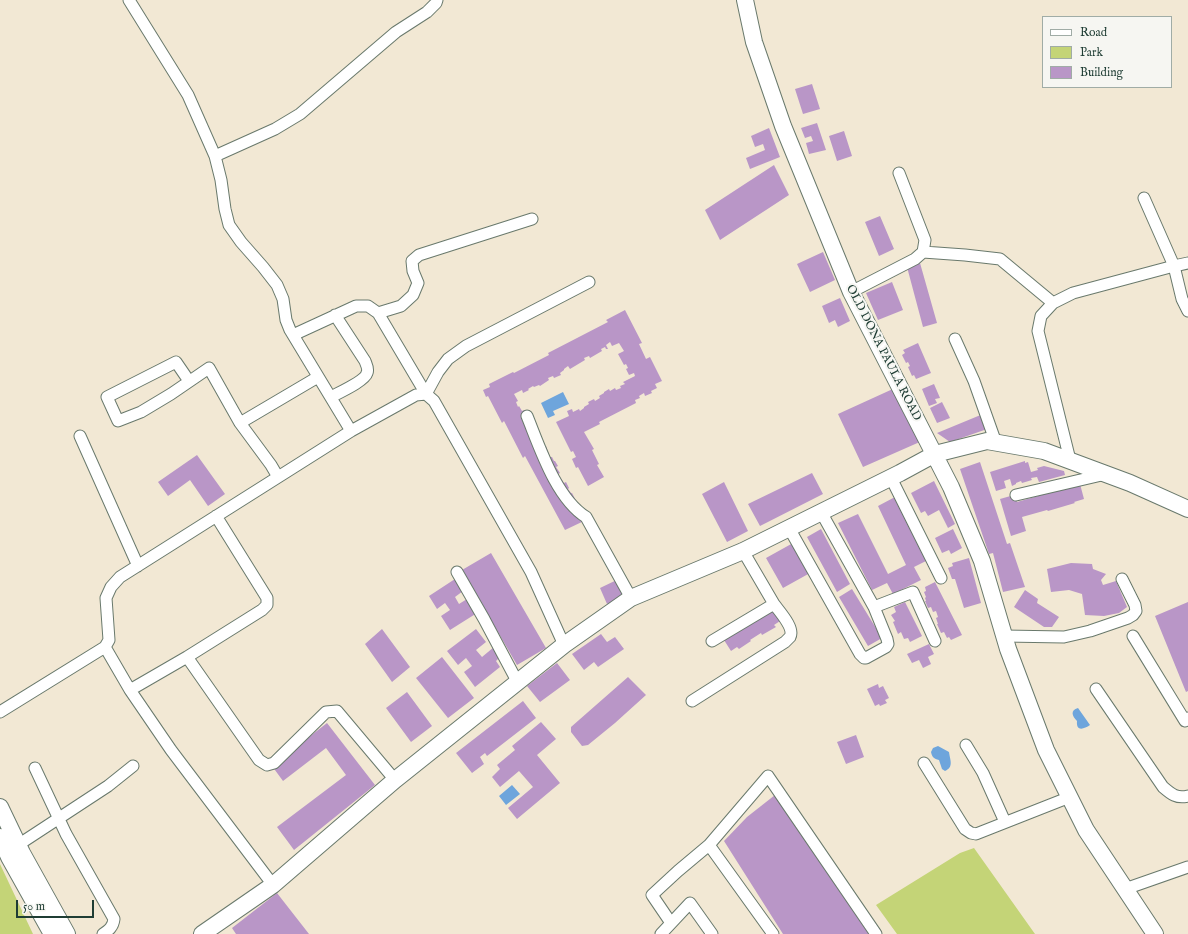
<!DOCTYPE html>
<style>
body{margin:0}
#map{position:relative;width:1188px;height:934px;overflow:hidden;background:#f2e8d4;font-family:"IM FELL English",serif}
canvas{display:block}
.legend{position:absolute;left:1042px;top:16px;width:130px;height:72px;box-sizing:border-box;background:#f6f6f2;border:1px solid #a0aca6;margin:0;padding:5px 7px;list-style:none;font-size:12px;color:#1f3d34}
.legend li{display:flex;align-items:center;gap:8px;height:20px}
.legend b{width:20px;border:1px solid #a0aca6}
.scale{position:absolute;left:16px;top:900px;width:78px;height:18px;box-sizing:border-box;border:2px solid #1f3d34;border-top:0;padding-left:5px;font-size:12px;line-height:14px;white-space:nowrap;color:#1f3d34;-webkit-text-stroke:3px #f6f6f2;paint-order:stroke}
</style>
<div id="map">
<canvas width="1188" height="934"></canvas>
<ul class="legend">
<li><b style="height:5px;background:#fff"></b>Road</li>
<li><b style="height:11px;background:#c4d477"></b>Park</li>
<li><b style="height:11px;background:#b996c7"></b>Building</li>
</ul>
<div class="scale">50 m</div>
</div>
<script>
const c = document.querySelector('canvas').getContext('2d');
c.lineJoin = 'round';
function fill(path, color) {
  c.fillStyle = color;
  c.fill(path, 'evenodd');
}
function stroke(path, color, width, dash) {
  c.strokeStyle = color;
  c.lineWidth = width;
  c.lineCap = dash ? 'butt' : 'round';
  c.setLineDash(dash || []);
  c.stroke(path);
}
function drawText(font, color, halo, rows, align = 'center') {
  c.font = font + ' "IM FELL English",serif';
  c.lineWidth = 4;
  c.setLineDash([]);
  c.textBaseline = 'middle';
  c.strokeStyle = halo;
  c.fillStyle = color;
  for (const [text, x, y, turn = 0] of rows) {
    c.save();
    c.translate(x, y);
    c.rotate((+turn || 0) * Math.PI / 180);
    c.textAlign = isNaN(turn) ? turn : align;
    if (halo) c.strokeText(text, 0, 0);
    c.fillText(text, 0, 0);
    c.restore();
  }
}
const green = new Path2D(`
 M974,848L1035,934H897L876,905L960,853Z
 M0,864L33,934H0Z`);
const water = new Path2D(`
 M563,392L569,404L553,411L555,415L548,418L541,403Z
 M1078,708L1090,725C1084,729 1076,732 1077,721C1072,716 1070,710 1078,708Z
 M938,746L949,752C950,760 954,767 945,771L942,769L939,760C934,759 932,757 931,752L933,748Z
 M512,785L520,794L506,805L499,796Z`);
const building = new Path2D(`
 M812,84L820,109L803,114L795,89Z
 M817,123L826,150L809,154L806,143L813,141L811,136L805,138L801,128Z
 M769,128L780,157L750,169L746,158L765,150L763,144L755,147L751,136Z
 M844,131L852,156L837,161L829,136Z
 M774,165L789,195L720,240L705,210Z
 M880,216L894,249L879,256L865,222Z
 M823,252L835,280L810,292L797,264Z
 M920,263L937,323L923,327L907,267Z
 M892,282L903,310L878,320L866,293Z
 M840,298L850,321L838,327L835,320L829,323L822,306Z
 M625,310L642,343L639,344L646,359L650,357L662,381L655,384L657,388L651,391L652,393L645,396L644,393L639,396L640,398L635,400L636,403L599,422L600,424L584,432L594,449L592,450L599,464L597,465L604,477L588,486L578,467L576,468L572,459L576,457L573,451L571,452L556,422L569,416L567,411L572,409L573,412L579,409L580,411L584,408V407L589,404L588,402L594,399L595,401L600,398L599,396L604,393V392L609,389L610,391L615,388L616,390L621,388L620,386L625,384L623,382L635,376L634,373L629,375L626,369L628,368L626,364L624,365L618,354L624,351L619,343L612,346L610,342L606,345L608,349H606L605,347L601,349L602,351L590,358L589,356L584,358L585,360L570,369L568,366L564,369V370L560,373L561,375L554,378L553,376L548,378L549,380L540,386L539,385L534,387L533,386L528,389L529,390L523,393L522,390L514,394L518,401L516,402L518,407L519,406L522,411L524,410L543,448L546,446L550,457H552L554,461H555L558,466L556,467L560,473L558,474L564,483L566,482L569,488L568,489L571,493H572L586,520L565,530L525,456L523,458L504,421L502,423L488,396L486,397L483,390L490,387L489,384L513,372L514,373L549,355L548,353L608,322L606,320Z
 M918,343L931,373L916,379L914,375L912,376L908,367L910,366L908,362L906,363L902,355L905,353L903,350Z
 M934,384L940,398L935,399L937,403L929,406L922,389Z
 M895,388L922,441L863,467L838,414Z
 M942,402L950,418L937,423L930,408Z
 M983,414L990,428L950,442L937,433Z
 M197,455L225,494L208,506L190,480L168,496L158,482Z
 M1025,461V463L1028,462L1031,472L1038,470L1037,468L1044,466L1064,471L1065,475L1039,482L1037,477L1031,478L1032,480L1022,483L1021,481L1016,483V484L1012,486L1010,479L1004,481L1006,488L996,491L990,472Z
 M980,462L1007,544L1010,543L1025,587L1003,592L993,553L989,554L960,469Z
 M812,473L823,494L760,526L748,504Z
 M934,481L955,524L948,528L939,510L928,516L925,511L921,513L911,493Z
 M724,482L748,531L727,542L702,494Z
 M1080,484L1084,499L1074,502L1075,503L1048,511L1047,510L1022,517L1026,531L1011,536L1000,499L1014,495L1017,502Z
 M895,497L926,561L914,567L921,580L893,594L887,583L872,590L838,523L858,514L888,574L906,565L878,506Z
 M821,529L850,584L837,592L807,537Z
 M953,529L962,548L951,554L949,550L942,553L935,538Z
 M793,543L810,573L783,588L766,558Z
 M491,553L546,648L517,665L462,570Z
 M969,558L981,603L964,608L955,579H952L948,568L953,566L952,563Z
 M1071,563L1092,564L1093,569L1106,574L1101,580L1103,585L1116,581L1127,607L1119,613L1104,616L1085,615L1082,594L1069,590L1051,592L1047,569Z
 M625,576L633,591L607,604L600,588Z
 M455,579L463,591L455,597L459,604L467,599L477,613L450,630L441,616L450,610L445,603L437,609L429,596Z
 M935,582L962,635L951,640L949,637L947,638L944,632L941,633L937,624H938L936,618L938,617L936,611L933,612L931,607L928,608L925,601H926L925,598L926,597L924,592L926,591L925,587Z
 M852,589L882,638L868,646L839,597Z
 M1025,590L1038,599L1037,603L1059,617L1052,627H1044L1014,607Z
 M905,602L922,636L910,642L908,638L904,639L901,632L898,634L893,622L895,621L891,615L896,612L894,607Z
 M1188,602V691L1186,692L1155,616Z
 M776,608L783,619L774,625L776,627L762,635L761,633L750,640L751,641L739,649L737,647L731,651L724,640Z
 M382,629L410,667L392,682L365,644Z
 M476,629L486,642L476,650L482,657L494,647L501,656L496,661L500,667L475,687L464,672L472,666L466,658L458,665L447,651Z
 M601,634L607,642L615,637L624,649L598,667L594,662L584,670L572,654Z
 M929,644L934,654L928,657L931,664L923,668L919,660L912,663L907,654Z
 M442,657L474,698L448,718L416,678Z
 M557,663L570,680L540,702L527,686Z
 M628,677L646,695L615,723L588,745L582,746L571,732V727Z
 M878,684L879,688L883,686L889,698L885,700L887,703L880,706L879,704L875,706L867,689Z
 M407,692L432,726L411,742L386,708Z
 M523,701L536,718L487,756L485,753L480,757L484,764L472,773L456,753Z
 M541,722L556,739L537,755L560,783L517,819L508,808L533,787L519,771L500,787L492,777L500,769L497,765L515,750L512,746Z
 M327,723L375,785L294,850L277,827L346,775L326,748L283,781L272,766Z
 M856,735L864,757L846,764L837,742Z
 M775,795L869,934H783L724,841L747,817Z
 M277,893L309,934H236L232,928Z`);
const street = new Path2D(`
 M129,0L188,95L215,156L221,180L225,209L229,225L241,242L263,267L277,285L283,299L286,320L290,330L351,431L416,395L426,394L434,401L531,572L564,645
 M215,156L275,129L300,114L396,32L427,12L436,3L437,0
 M923,252L965,255L1000,259L1053,303
 M1188,263L1174,266L1182,299L1188,311
 M851,292L915,259L923,252L925,240L899,173
 M378,313L401,306L413,295L418,283L413,271L412,261L419,255L532,219
 M293,335L356,306H368L378,313L426,394L438,372L448,359L466,346L589,282
 M955,339L974,381L996,443
 M189,381L176,362L107,397L118,421L141,412L171,394L209,368L240,423L271,465L278,477
 M331,397C338,393 365,381 367,373C369,369 366,364 365,361L335,315
 M527,416C540,448 556,498 586,517L631,598
 M240,423L318,377
 M80,436L138,566
 M1070,460L1038,331L1041,316L1053,303L1073,293L1174,266L1144,198
 M891,478L941,578
 M1016,495L1106,474
 M821,512L874,607L913,592L935,641
 M789,528L860,654L864,658H866L886,647L888,644L887,639L874,607
 M457,572L484,619L518,683
 M1004,636L1064,637L1090,631L1128,618L1133,615L1136,611L1135,605L1122,579
 M1133,636L1185,721L1188,718
 M712,641L774,604L743,551
 M105,647L130,690L171,750L273,885
 M187,657L259,760L267,765L274,763L326,712L337,711L395,780
 M1096,689L1163,787C1171,794 1177,799 1188,796
 M130,690L187,657L262,610L267,605V598L216,516
 M692,701L785,642C786,641 789,638 790,637C795,628 779,611 774,604
 M0,712L105,647L109,640L106,598L111,587L120,577L351,431
 M966,745L983,773L1005,822
 M924,763L965,829L971,833L976,834L1070,797
 M35,768L66,834L114,919C113,927 109,930 103,934
 M18,845L108,786L133,766
 M709,845L773,934
 M1125,889L1188,867
 M671,923L652,895L678,871L709,845L768,776L876,934
 M661,934L690,903L712,934`);
const secondary = new Path2D(`
 M745,0L754,42L783,126L851,292L951,487L982,561L1008,649L1046,750L1086,830L1155,934
 M0,807L22,853L67,934
 M0,837L9,857L52,934
 M202,934L273,885L395,780L564,645L631,598L743,551L900,473L935,454L987,441L1044,451L1130,483L1188,509`);
const streetNames = [
 ["OLD DONA PAULA ROAD",883,353,63]
];
fill(green, '#c4d477');
fill(water, '#6ea5dc');
fill(building, '#b996c7');
stroke(street, '#69796c', 13);
stroke(secondary, '#69796c', 18);
stroke(street, '#fff', 11);
stroke(secondary, '#fff', 16);
drawText('12px', '#1f3d34', '#f6f6f2', streetNames);
</script>
